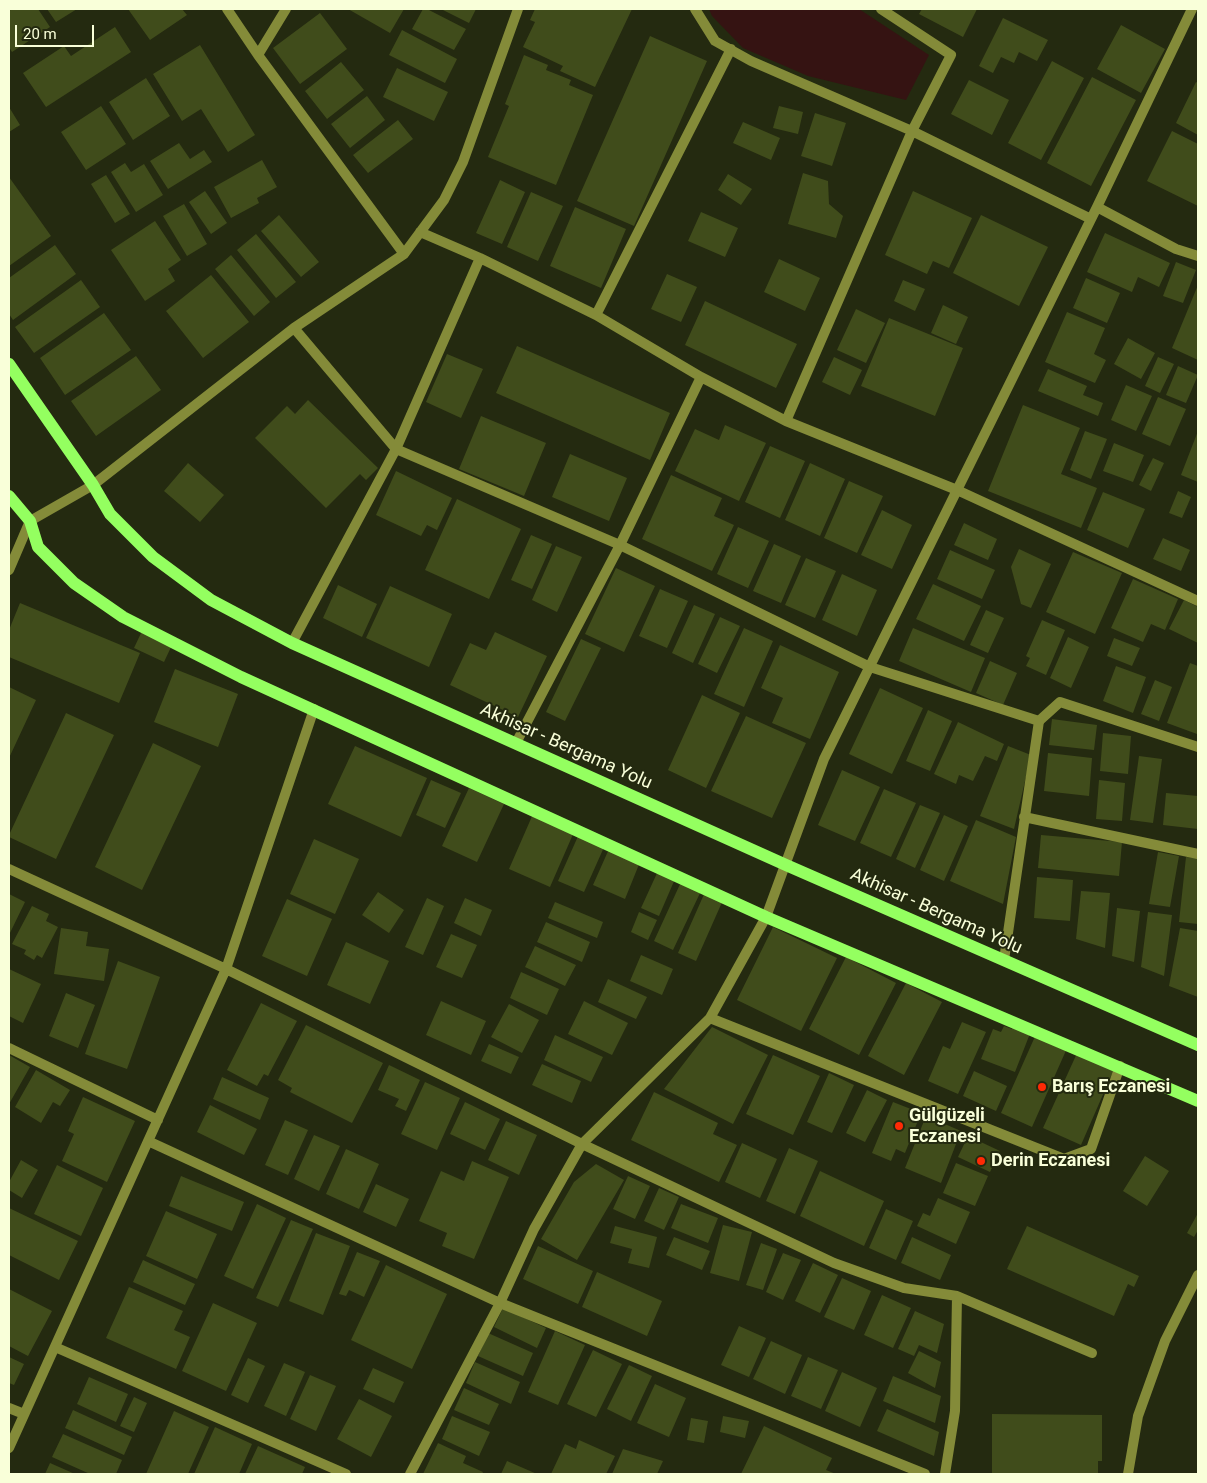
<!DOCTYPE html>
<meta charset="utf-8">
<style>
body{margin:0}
#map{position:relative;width:1207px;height:1483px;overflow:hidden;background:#242a10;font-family:Roboto,sans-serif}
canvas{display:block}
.frame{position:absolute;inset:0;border:10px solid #f9ffd9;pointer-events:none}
.scale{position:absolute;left:15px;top:25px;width:79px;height:22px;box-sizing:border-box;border:2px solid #f9ffd9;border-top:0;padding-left:6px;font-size:15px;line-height:18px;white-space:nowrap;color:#f9ffd9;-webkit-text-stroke:4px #242a10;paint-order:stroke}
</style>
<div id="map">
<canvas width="1207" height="1483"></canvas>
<div class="frame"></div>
<div class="scale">20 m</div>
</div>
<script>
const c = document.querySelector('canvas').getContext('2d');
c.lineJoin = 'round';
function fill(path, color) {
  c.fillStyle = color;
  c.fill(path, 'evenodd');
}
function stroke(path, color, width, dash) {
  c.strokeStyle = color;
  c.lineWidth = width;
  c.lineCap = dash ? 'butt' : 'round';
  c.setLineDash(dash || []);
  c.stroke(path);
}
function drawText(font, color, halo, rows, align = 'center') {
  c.font = font + ' Roboto,sans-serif';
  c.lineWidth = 4;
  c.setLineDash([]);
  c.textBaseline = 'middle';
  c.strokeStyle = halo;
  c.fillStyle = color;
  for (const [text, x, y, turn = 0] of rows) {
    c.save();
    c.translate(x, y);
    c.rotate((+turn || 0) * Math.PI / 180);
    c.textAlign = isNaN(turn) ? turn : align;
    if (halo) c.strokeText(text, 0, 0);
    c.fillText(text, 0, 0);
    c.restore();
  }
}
const green = new Path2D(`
 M709,9H859L929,55L906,100L808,76L743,48L712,16Z`);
const building = new Path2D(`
 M12,9H38L50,27L12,52L9,47V11Z
 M47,9H77L56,22Z
 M128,9H182L187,15L150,40Z
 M348,9H404L390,33Z
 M423,9H427L466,29L454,50L412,29Z
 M441,9H476L469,23Z
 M535,9H632L595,87L560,71L563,66L523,47L535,22L530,20Z
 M922,9H977L963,37L919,14Z
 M320,13L347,49L300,84L273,48Z
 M1003,18L1048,40L1037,61L1019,52L1014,63L1001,57L993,73L979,66Z
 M1121,25L1165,49L1141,93L1097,69Z
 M115,27L131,52L46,107L23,73L64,46L71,56Z
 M402,30L457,59L445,83L389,55Z
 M650,36L707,61L634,226L577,201Z
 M200,45L255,135L228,152L201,109L182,121L153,74Z
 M524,55L548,65L546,70L571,80L569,85L593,95L556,185L488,157L509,106L505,104Z
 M1052,61L1084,78L1041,160L1008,143Z
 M341,62L364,90L327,119L305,91Z
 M397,68L448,92L434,121L383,97Z
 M1092,77L1136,100L1091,186L1047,163Z
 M146,78L170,116L133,140L109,102Z
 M969,80L1009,100L992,135L951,114Z
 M1196,82L1198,83V135L1176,123Z
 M367,96L385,120L350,148L331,124Z
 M101,106L126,144L86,170L61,132Z
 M779,106L803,112L798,134L773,128Z
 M9,107L20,125L9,132Z
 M815,113L846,123L832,166L801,156Z
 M398,120L413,139L368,173L353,155Z
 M743,122L780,138L771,160L733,143Z
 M1172,131L1198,144V206L1147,181Z
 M179,143L190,159L204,150L212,162L168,189L150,161Z
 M262,160L277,187L257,198L259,203L231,218L214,187Z
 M125,163L131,172L144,164L163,195L136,212L111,172Z
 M803,173L828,181L829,204L843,216L836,238L788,224Z
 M728,174L752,189L741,205L718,190Z
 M106,175L130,214L115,223L91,184Z
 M9,177L51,236L9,266Z
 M500,180L525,192L502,244L476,233Z
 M205,191L227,223L211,234L189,202Z
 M913,191L972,218L949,268L933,261L927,274L885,255Z
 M531,192L563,206L538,261L507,247Z
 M184,204L207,244L187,256L163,216Z
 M575,207L626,229L601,288L550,266Z
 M701,212L738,228L725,257L688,241Z
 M279,215L319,262L301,277L261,231Z
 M981,215L1048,247L1019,306L953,273Z
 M155,221L181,260L168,269L175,281L145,301L111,250Z
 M1105,233L1170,263L1159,287L1138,277L1132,292L1087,272Z
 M256,234L296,282L276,298L237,250Z
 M55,245L76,274L13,320L9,314V278Z
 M231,255L270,302L254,316L215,269Z
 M779,259L820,278L805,311L764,292Z
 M1176,262L1196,270L1183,303L1163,296Z
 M667,274L697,287L681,322L651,309Z
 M211,275L249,322L203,358L166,311Z
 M1086,278L1120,293L1107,323L1073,308Z
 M81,280L100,307L34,353L15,327Z
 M903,280L925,289L915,311L894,301Z
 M1198,285V360L1172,348Z
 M705,301L797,344L776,388L685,345Z
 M943,305L968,317L956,344L931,333Z
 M856,309L885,323L866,363L837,350Z
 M1067,312L1105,328L1094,354L1106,360L1095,383L1045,362Z
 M104,313L131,350L65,395L40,358Z
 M889,318L963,348L935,416L861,386Z
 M1128,338L1155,353L1141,379L1114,364Z
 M517,346L670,413L650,460L496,393Z
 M447,354L483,369L461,418L426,402Z
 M136,356L161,390L96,436L71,401Z
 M834,357L862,370L850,395L822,382Z
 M1158,357L1174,364L1160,393L1145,386Z
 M1178,366L1198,375L1186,403L1166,395Z
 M1048,369L1087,386L1083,395L1103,403L1098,416L1038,391Z
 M1126,385L1152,396L1136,431L1111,420Z
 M1158,397L1186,409L1170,446L1142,434Z
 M308,400L378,468L366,480L360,474L326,508L255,438L287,406L295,414Z
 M1023,405L1080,428L1061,474L1097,488L1081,528L988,491Z
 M481,416L546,443L524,496L459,469Z
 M725,425L766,443L739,501L675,471L695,429L719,440Z
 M1085,431L1107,439L1091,479L1070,470Z
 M1198,431V482L1181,475Z
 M1114,443L1144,455L1133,482L1103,471Z
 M770,446L805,461L780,518L745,502Z
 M570,454L627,478L609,521L552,497Z
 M1153,458L1164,463L1151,491L1139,485Z
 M188,463L224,495L200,522L164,491Z
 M810,463L845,479L820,536L785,520Z
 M396,471L452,498L437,530L427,525L421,536L376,515Z
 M671,475L722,498L714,516L734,525L712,571L642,539Z
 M849,481L883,496L857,553L824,538Z
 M1178,491L1191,497L1182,518L1169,513Z
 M1103,492L1145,509L1128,548L1087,530Z
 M457,499L521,529L489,599L425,570Z
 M882,510L912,525L892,569L861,555Z
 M964,523L997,539L988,560L954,545Z
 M738,527L769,541L748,588L717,574Z
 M531,535L552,544L532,589L511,580Z
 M1163,538L1190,550L1181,571L1153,559Z
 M774,544L801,556L781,603L753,591Z
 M556,546L582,557L557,612L532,600Z
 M1019,549L1051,564L1031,608L1021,604L1011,567Z
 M950,550L995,570L982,599L937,579Z
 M1073,552L1122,573L1095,634L1046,612Z
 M806,558L836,571L815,618L785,605Z
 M616,568L655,586L624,652L585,634Z
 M842,574L877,590L857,636L822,620Z
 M1133,579L1178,599L1165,630L1151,624L1143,642L1111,628Z
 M933,584L981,606L964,641L916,619Z
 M338,585L377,604L362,637L323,618Z
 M390,586L452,614L429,667L366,638Z
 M660,589L688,601L667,648L639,636Z
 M1184,600L1198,607V643L1169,629Z
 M20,603L140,653L119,703L9,657V630Z
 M694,605L715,614L693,663L672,653Z
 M986,610L1004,618L988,653L970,645Z
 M720,617L740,626L717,673L698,664Z
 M1042,620L1065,630L1046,675L1026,666L1030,658L1026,656Z
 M744,628L773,641L744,707L714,694Z
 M913,628L985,658L971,692L899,661Z
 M142,631L172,645L164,662L134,648Z
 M495,632L547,656L518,717L450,685L470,643L486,650Z
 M1068,637L1089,647L1071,688L1050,678Z
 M1114,638L1140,648L1132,666L1107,656Z
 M581,639L601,648L565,721L546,712Z
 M780,645L839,672L810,739L772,723L783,698L761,688Z
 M990,661L1017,673L1003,705L976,693Z
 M1190,663L1198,666L1197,734L1167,723Z
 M1116,666L1146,677L1133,713L1103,701Z
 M175,669L238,694L218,747L154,722Z
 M1155,680L1172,687L1159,721L1141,714Z
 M9,687L36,700L9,758Z
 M880,688L923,708L892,774L849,754Z
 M702,695L740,713L706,788L668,770Z
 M928,710L952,721L930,771L906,761Z
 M66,713L114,735L56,859L9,837V835Z
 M746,716L806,743L772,818L711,791Z
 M1052,719L1097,725L1094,750L1049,745Z
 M958,722L1004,744L997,761L985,756L973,781L959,775L956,784L934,774Z
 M1103,733L1131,736L1128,774L1100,771Z
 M153,743L201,766L142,890L95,867Z
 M355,746L427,778L401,837L328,804Z
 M1008,746L1031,755L1014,829L980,816Z
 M1048,753L1092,758L1089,796L1044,791Z
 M1139,756L1162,759L1153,823L1130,820Z
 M842,770L880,787L855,841L818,825Z
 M431,780L461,793L445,828L416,815Z
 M1099,780L1125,783L1122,821L1096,819Z
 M469,788L504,804L477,862L442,846Z
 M884,789L916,803L891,857L860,843Z
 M1166,793L1198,796V829L1163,825Z
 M920,805L940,813L915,868L896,859Z
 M533,814L574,832L550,887L509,869Z
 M944,815L968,826L944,881L920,870Z
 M976,820L1016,837L1003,904L950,881Z
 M579,834L605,845L584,892L558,881Z
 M1041,835L1122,842L1119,876L1038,868Z
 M314,839L359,859L335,914L290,894Z
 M609,849L640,862L625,899L593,885Z
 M1158,852L1179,856L1170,907L1149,904Z
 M1186,857L1198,858V924L1179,922Z
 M658,871L675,879L659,916L641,908Z
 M1037,877L1073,880L1070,921L1034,918Z
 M681,882L701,891L673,950L654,941Z
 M1081,891L1110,893L1105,948L1076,939Z
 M378,892L404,910L389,933L362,915Z
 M705,892L723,900L696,961L678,953Z
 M9,894L25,902L9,935Z
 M427,898L444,906L423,955L405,947Z
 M465,898L492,910L481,936L454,923Z
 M287,899L332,919L307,976L262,956Z
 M555,902L603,922L597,938L548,918Z
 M32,906L49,914L46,921L58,927L42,958L37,955L34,960L24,954L26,950L12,944Z
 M1117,908L1140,911L1134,962L1112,956Z
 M639,912L657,920L648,940L631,932Z
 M1148,912L1172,915L1164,976L1141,967Z
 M546,922L590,942L582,962L537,942Z
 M773,927L837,958L801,1031L737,1000Z
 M61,928L88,932L86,946L109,949L104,981L54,974Z
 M1180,928L1198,931V997L1169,986Z
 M451,934L477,945L462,978L436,967Z
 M346,942L389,961L370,1004L327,985Z
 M535,946L576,965L565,986L525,967Z
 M641,955L673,969L662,995L630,981Z
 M846,957L896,983L859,1055L809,1029Z
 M118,961L160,977L127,1069L85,1054Z
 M9,969L41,984L23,1023L9,1016Z
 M521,972L559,989L547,1015L510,998Z
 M608,979L647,997L636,1019L598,1002Z
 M906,983L942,1002L904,1075L868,1056Z
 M66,993L95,1005L78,1048L49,1036Z
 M441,1001L486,1021L471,1055L426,1035Z
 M584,1001L628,1023L612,1055L568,1034Z
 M261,1003L297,1021L268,1076L264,1074L257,1086L227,1070Z
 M509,1004L539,1020L522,1053L491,1037Z
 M962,1022L986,1032L958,1094L928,1081L943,1046L950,1049Z
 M1014,1024L1031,1031L1015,1072L981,1059L993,1029L1001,1032L1004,1026L1012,1029Z
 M306,1025L383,1063L352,1123L290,1092L292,1088L278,1080Z
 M712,1027L768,1055L733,1124L664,1089Z
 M1037,1032L1068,1046L1032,1127L1001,1113Z
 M555,1035L603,1057L591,1082L544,1060Z
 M489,1044L519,1057L511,1074L481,1061Z
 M1078,1051L1115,1067L1081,1145L1043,1128Z
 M9,1055L30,1067L9,1104Z
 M773,1055L820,1076L793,1135L746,1114Z
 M542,1064L581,1081L572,1103L532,1085Z
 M389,1065L420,1080L406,1111L395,1106L399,1099L378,1090Z
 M36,1070L70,1090L60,1106L53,1102L41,1123L15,1107Z
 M974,1071L1007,1086L996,1111L963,1096Z
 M829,1073L854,1085L832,1133L807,1122Z
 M222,1077L269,1098L260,1120L213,1099Z
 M425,1082L460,1098L437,1150L401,1134Z
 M867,1090L887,1100L865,1142L846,1133Z
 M654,1092L718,1123L713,1134L737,1145L719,1182L631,1140Z
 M83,1097L135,1121L107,1182L62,1161L74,1134L68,1131Z
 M465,1102L500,1119L485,1150L450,1134Z
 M893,1102L921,1113L905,1153L896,1149L891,1161L872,1153Z
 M210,1105L257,1129L244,1155L197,1132Z
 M926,1116L961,1131L941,1183L905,1168Z
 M285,1120L308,1130L288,1175L265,1165Z
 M506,1121L537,1135L519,1175L488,1160Z
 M314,1135L340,1146L319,1191L294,1179Z
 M968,1136L1000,1151L990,1172L958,1157Z
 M742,1143L777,1159L760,1198L725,1182Z
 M789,1148L818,1161L795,1214L766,1201Z
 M346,1149L379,1164L359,1209L326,1194Z
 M1145,1156L1169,1171L1147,1206L1123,1191Z
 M21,1160L38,1170L22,1198L9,1190V1182Z
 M472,1161L509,1177L474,1259L442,1246L447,1233L419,1221L441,1171L464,1181Z
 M956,1163L988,1176L975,1206L943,1193Z
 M596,1164L624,1180L577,1260L541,1239L574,1182Z
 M57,1165L103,1188L81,1236L34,1214Z
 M820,1171L884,1201L864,1246L800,1216Z
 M181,1176L244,1202L232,1231L169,1206Z
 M628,1176L650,1186L635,1219L613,1209Z
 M376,1184L409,1199L396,1227L363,1212Z
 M659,1188L679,1197L664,1230L644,1221Z
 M938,1198L970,1212L956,1244L917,1226L923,1213L930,1216Z
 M257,1204L286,1218L253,1289L224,1276Z
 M681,1204L718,1218L708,1243L671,1228Z
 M9,1208L78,1241L59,1280L9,1255Z
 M886,1209L913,1221L896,1260L869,1248Z
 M166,1211L217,1234L197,1279L146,1256Z
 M1198,1213V1230L1194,1237L1187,1233Z
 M291,1220L313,1229L278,1307L256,1298Z
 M723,1225L752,1232L739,1281L710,1273Z
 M615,1226L657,1237L649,1268L628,1263L632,1249L610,1243Z
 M1027,1226L1139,1276L1134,1287L1128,1284L1114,1316L1007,1269Z
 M316,1233L350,1246L323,1315L289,1301Z
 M674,1237L710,1251L702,1270L666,1255Z
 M912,1237L951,1255L940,1280L901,1263Z
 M761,1243L777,1249L763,1290L746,1285Z
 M538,1246L593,1271L578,1304L523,1279Z
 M357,1252L380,1261L364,1297L349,1290L346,1296L339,1294Z
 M783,1253L801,1260L783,1300L766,1292Z
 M143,1260L195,1284L185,1305L133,1282Z
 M813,1263L838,1275L820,1313L795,1301Z
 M386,1265L447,1294L412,1369L351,1340Z
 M597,1272L662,1301L647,1336L582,1307Z
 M842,1278L871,1291L854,1330L824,1317Z
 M129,1287L183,1311L174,1330L190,1337L176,1369L106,1338Z
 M9,1289L52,1311L28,1356L9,1346Z
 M882,1295L911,1308L893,1348L864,1335Z
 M213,1303L257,1323L226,1391L182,1371Z
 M503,1308L546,1328L537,1348L494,1327Z
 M915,1311L944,1324L937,1353L919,1345L914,1356L898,1349Z
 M739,1326L766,1338L749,1377L721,1365Z
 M555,1331L585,1345L558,1405L528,1392Z
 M488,1333L533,1353L523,1376L478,1356Z
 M771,1341L802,1355L785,1394L753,1379Z
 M593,1350L622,1364L596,1417L567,1404Z
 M919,1351L941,1362L935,1388L908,1373Z
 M9,1357L24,1364L14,1385L9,1383Z
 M808,1357L838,1370L821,1409L791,1396Z
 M248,1358L265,1366L248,1403L231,1395Z
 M475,1362L520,1382L511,1404L466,1383Z
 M284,1363L305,1372L286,1416L264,1406Z
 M629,1365L652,1376L631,1421L607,1409Z
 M373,1368L404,1382L394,1403L363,1389Z
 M842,1372L877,1388L860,1427L825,1411Z
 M310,1375L336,1386L316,1431L290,1419Z
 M893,1376L941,1396L935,1423L883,1401Z
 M89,1377L128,1394L116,1422L77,1404Z
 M655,1384L686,1398L669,1437L637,1423Z
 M464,1388L499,1404L489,1425L454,1410Z
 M134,1397L147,1403L134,1432L120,1426Z
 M359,1399L392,1416L371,1457L337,1439Z
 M887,1409L939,1432L934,1456L877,1431Z
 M73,1410L132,1437L124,1455L65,1428Z
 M174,1411L209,1427L188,1474H146Z
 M992,1414L1102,1415V1461H1098V1474H992Z
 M452,1416L490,1432L479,1456L442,1439Z
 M723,1416L749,1421L745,1438L720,1432Z
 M691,1418L708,1421L704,1443L687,1440Z
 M764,1426L832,1458L826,1470L836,1474H741Z
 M215,1427L252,1444L239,1474H194Z
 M63,1434L122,1460L116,1474H90L52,1457Z
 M579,1440L615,1456L606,1474H551L565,1444L576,1449Z
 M438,1443L466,1456L463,1463L483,1472L482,1474H423Z
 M258,1446L305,1467L302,1474H245Z
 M623,1449L663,1461L657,1474H612Z
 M507,1461L537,1474H501Z
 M50,1463L75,1474H45Z`);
const lane = new Path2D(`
 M1039,721L1060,702L1198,747`);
const street = new Path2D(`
 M227,9L258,55L404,254
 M695,9L715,41L751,61L912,131L1091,219
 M258,55L286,9
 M1097,207L1176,249L1198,256
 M420,232L480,258L596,315L701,377L786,421L957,490L1198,601
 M596,315L731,49
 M294,328L396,449L620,545L870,667L1039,721L1004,960
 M786,421L912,131L951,55L881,9
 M9,570L30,521L93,485L294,328L404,254L444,200L463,162L518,9
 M292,643L396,449L480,258
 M516,743L620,545L701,377
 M1024,817L1198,854
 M9,869L226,969L582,1144L834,1263L904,1288L957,1296L1092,1353
 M710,1018L1064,1159L1091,1149L1120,1066
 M9,1048L158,1120
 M148,1141L500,1303L925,1474
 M55,1347L346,1474
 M9,1408L24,1414
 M9,1448L226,969L314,709
 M410,1474L500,1303L534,1229L582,1144L710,1018L766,917L824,759L1097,207L1192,9
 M945,1474L955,1411L957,1296
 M1128,1474L1138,1416L1165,1341L1198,1275`);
const primary = new Path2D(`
 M9,364L93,485L110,514L153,557L211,600L292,643L786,865L1198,1045
 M9,496L30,521L38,547L74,583L123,617L241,677L766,917L1198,1101`);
const markers = [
 [1042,1087,5,"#ff2a05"],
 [899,1126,5,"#ff2a05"],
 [981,1161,5,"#ff2a05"]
];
const streetNames = [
 ["Akhisar - Bergama Yolu",566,747,24],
 ["Akhisar - Bergama Yolu",936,912,24]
];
const poiNames = [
 ["Barış Eczanesi",1052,1087],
 ["Gülgüzeli",909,1116],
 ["Eczanesi",909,1137],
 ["Derin Eczanesi",991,1161]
];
fill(green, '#351312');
fill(building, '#404c1b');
stroke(lane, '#848b39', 10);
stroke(street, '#848b39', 10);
stroke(primary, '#94ff60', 12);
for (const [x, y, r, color] of markers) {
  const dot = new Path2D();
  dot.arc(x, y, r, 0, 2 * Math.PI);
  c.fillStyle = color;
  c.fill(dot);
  stroke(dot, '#242a10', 2);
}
drawText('18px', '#f9ffd9', '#242a10', streetNames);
drawText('bold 18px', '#f9ffd9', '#242a10', poiNames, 'left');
</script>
